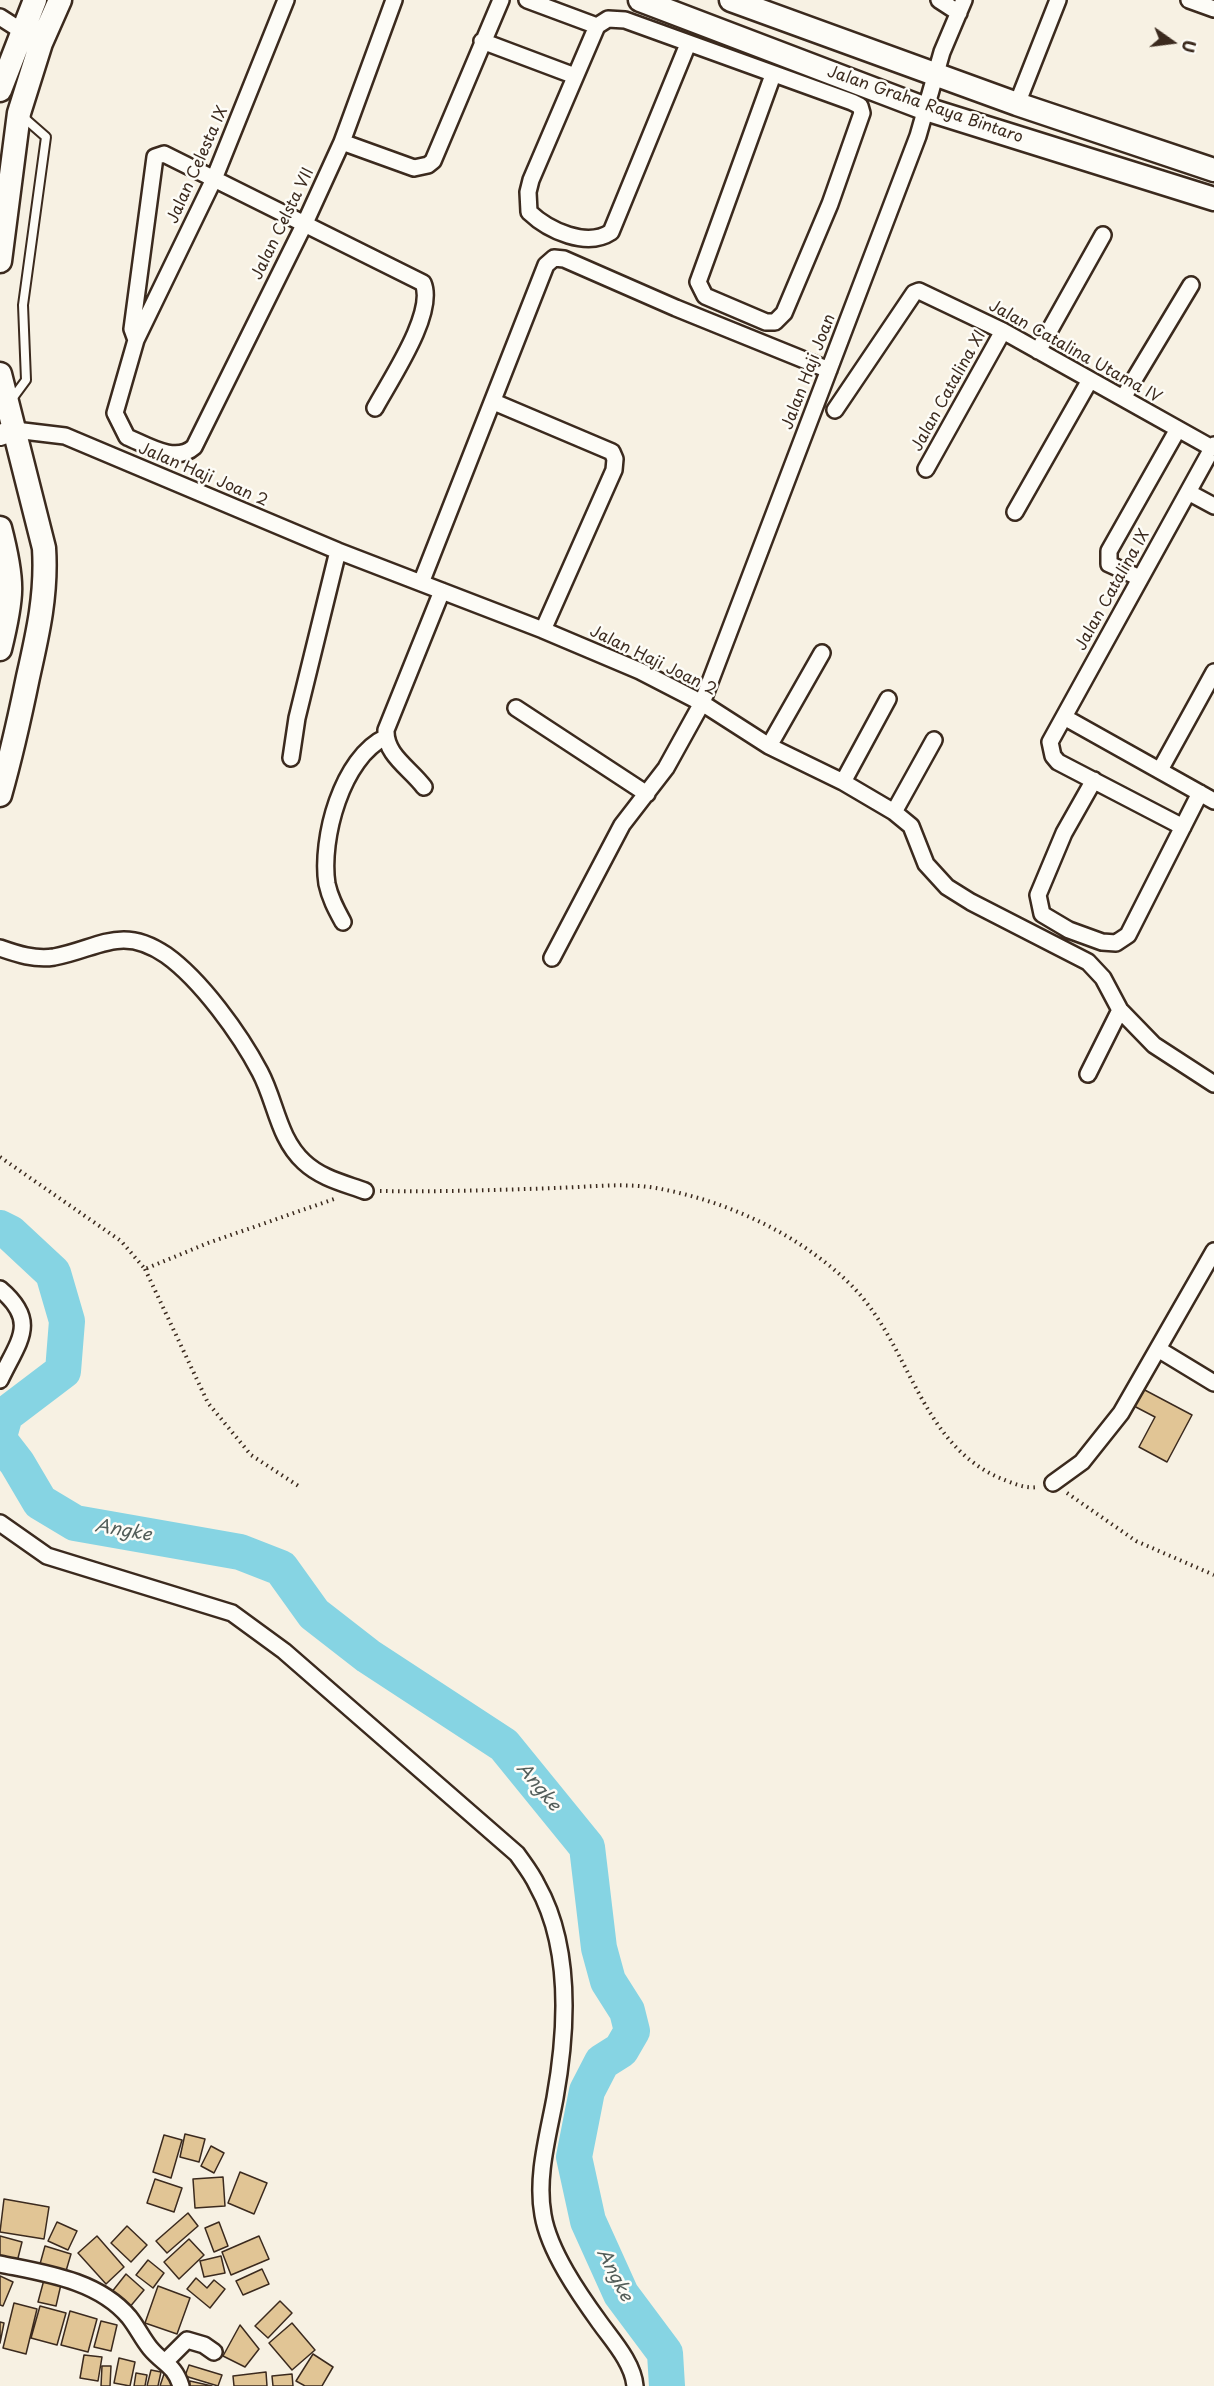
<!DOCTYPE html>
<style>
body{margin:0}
#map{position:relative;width:1214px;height:2386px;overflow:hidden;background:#f7f1e3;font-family:"Playpen Sans",sans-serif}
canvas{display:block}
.north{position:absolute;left:1142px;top:12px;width:60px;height:60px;-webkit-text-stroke:4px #fdfcf7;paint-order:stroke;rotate:104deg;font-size:16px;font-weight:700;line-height:24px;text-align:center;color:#3b2a1e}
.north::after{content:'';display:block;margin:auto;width:21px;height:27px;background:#3b2a1e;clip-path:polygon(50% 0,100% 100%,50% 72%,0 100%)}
</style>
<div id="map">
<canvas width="1214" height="2386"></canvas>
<div class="north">U</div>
</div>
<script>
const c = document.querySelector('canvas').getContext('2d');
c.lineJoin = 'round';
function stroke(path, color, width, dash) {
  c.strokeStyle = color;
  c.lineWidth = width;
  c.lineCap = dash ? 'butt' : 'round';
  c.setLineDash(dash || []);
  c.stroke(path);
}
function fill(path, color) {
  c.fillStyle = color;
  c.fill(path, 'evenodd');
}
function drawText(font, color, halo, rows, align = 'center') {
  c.font = font + ' "Playpen Sans",sans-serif';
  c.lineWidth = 5;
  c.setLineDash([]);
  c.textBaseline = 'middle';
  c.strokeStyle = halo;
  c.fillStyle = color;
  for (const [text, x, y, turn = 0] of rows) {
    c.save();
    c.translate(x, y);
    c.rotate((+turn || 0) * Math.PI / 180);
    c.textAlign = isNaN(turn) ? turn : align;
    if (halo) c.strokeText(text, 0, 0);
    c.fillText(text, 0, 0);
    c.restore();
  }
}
const river = new Path2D(`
 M0,1228L10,1233L53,1273L67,1321L63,1371L5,1415L0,1433
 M0,1441L17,1463L40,1502L75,1523L240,1552L281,1568L314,1614L368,1656L504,1745L587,1847L599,1948L608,1981L627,2011L632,2031L621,2050L602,2062L587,2091L574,2157L588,2221L621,2294L665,2353L667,2386`);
const building = new Path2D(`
 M1141,1388L1192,1415L1167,1462L1139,1447L1155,1417L1132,1405Z
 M185,2134L205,2139L199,2162L180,2157Z
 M164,2135L182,2140L171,2178L153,2172Z
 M211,2146L224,2153L214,2173L201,2166Z
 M240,2172L267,2183L254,2214L228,2203Z
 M223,2177L225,2206L195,2208L193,2179Z
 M155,2179L182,2188L174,2212L147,2203Z
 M4,2199L49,2207L44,2239L0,2232Z
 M188,2213L198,2226L167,2253L156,2241Z
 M57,2222L77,2231L68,2250L48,2241Z
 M219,2222L228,2246L214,2252L205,2228Z
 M127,2226L147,2245L131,2262L111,2243Z
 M0,2236L22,2242L16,2266L0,2261Z
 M97,2236L124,2267L106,2284L78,2253Z
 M259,2236L269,2259L231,2275L222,2252Z
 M189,2239L204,2255L179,2279L164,2262Z
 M45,2246L71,2254L66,2271L40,2264Z
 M221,2256L225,2273L204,2277L200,2261Z
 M148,2260L164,2273L153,2288L136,2275Z
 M262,2269L269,2284L243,2295L236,2281Z
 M126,2274L144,2290L129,2308L111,2293Z
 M0,2276L13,2282L3,2306L0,2305Z
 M45,2276L62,2280L56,2306L38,2302Z
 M196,2278L207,2288L214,2280L225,2289L210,2308L187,2289Z
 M158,2286L190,2298L177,2334L145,2323Z
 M280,2301L292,2313L268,2338L255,2326Z
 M14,2303L37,2309L26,2354L3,2348Z
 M40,2306L66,2313L57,2345L31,2338Z
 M70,2311L97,2319L88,2352L61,2345Z
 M101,2321L117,2325L111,2351L94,2347Z
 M0,2322L4,2323L0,2343Z
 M292,2323L315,2350L292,2370L269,2343Z
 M240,2325L259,2349L245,2367L223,2356Z
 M313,2354L333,2367L322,2386H305L296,2381Z
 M84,2355L102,2357L98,2381L80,2378Z
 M119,2358L135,2362L130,2386L114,2383Z
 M189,2365L222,2375L218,2386L185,2376Z
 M102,2366H111L110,2386H101Z
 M151,2370L161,2372L158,2386H147Z
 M165,2371L175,2373L171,2386H160Z
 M266,2372L267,2386H234L233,2376Z
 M136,2373L147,2375L145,2386H134Z
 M292,2374L293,2386H273L272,2376Z
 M190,2381L212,2386H189Z`);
const path = new Path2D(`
 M0,1157L121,1241L145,1269L208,1243L334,1199
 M380,1191C439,1192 497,1190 556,1188C590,1187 628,1182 661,1189C729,1202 798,1234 849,1283C911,1343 918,1444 1002,1479C1012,1483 1026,1489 1037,1487
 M145,1269L208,1403L251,1455L300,1487
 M1067,1493L1136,1541L1214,1575`);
const service = new Path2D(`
 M12,399L26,380L23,305L46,137L22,116`);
const minor = new Path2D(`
 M286,0L214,179L136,340L115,413L127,437C147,445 175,464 194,447L305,223L342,142L394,0
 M527,0L597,26
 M939,0L959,13
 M1189,0L1214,9
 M0,17L28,35
 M482,41L575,76
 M688,44L611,232C587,248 549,231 529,212L528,192L531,180L597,26L608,19L625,20L852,102L860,106L862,113L830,204L784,313L775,322H766L705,296L698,282L773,75
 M1017,104L1058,0
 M342,142L414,168L428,165L433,161L501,0
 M136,340L132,329L155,157L164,154L423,283C436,313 390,380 375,408
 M1038,351L1103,235
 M1123,398L1191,285
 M494,402L612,452L615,459L614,470L543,630
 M835,410L914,293L919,291L1003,331L1212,448
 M15,430L65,436L338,551L543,630L640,671L702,703L769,746L843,782L894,812L911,826L926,864L947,887L971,902L1088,962L1103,978L1120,1010L1154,1045L1214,1084
 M926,469L1003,331
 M1188,492L1214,506
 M1015,512L1090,380
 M1140,578L1109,564V551L1178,429
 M421,583L546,265L554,258L564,259L676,308L829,370
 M516,708L647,794
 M1064,717L1214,801
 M769,746L822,653
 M291,758L297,718L338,551
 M1160,770L1214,672
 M1094,780L1064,833L1038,895L1042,914L1069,930L1102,942L1116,943L1128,935L1200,793
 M843,782L888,699
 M424,787C410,768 385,755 386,730L442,591
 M894,812L934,740
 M1183,827L1058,762L1053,756L1050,742L1214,445
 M343,922C336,909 330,898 327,884C320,839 342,757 386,737
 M0,948C17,954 35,960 54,957C98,949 121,924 166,955C201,980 240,1034 260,1072C276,1102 278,1138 304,1162C321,1178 343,1183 365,1191
 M552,958L622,825L666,768L702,703L918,136L942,52L964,0
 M1088,1074L1120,1010
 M0,1289C39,1322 19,1340 0,1380
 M1158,1349L1214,1383
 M1053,1483L1082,1462L1121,1413L1214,1251
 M0,1523L47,1556L232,1613L284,1651L517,1854C524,1864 532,1874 537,1885C572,1947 567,2031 555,2098C548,2136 536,2177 543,2215C549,2251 579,2294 600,2323C613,2341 633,2363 635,2386
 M0,2264C44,2273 98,2280 129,2317C137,2327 142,2338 150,2348C163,2364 174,2364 181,2386
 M165,2362L187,2340L204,2345L214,2352`);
const tertiary = new Path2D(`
 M0,435L15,430`);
const secondary = new Path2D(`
 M640,0L926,109L1214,199
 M731,0L1017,104L1214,170
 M0,90L35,0
 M0,261L19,113L41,43L60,0
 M0,374L44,548C47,593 38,633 28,677C20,716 11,756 0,795
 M0,528C14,582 13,596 0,649`);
const streetNames = [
 ["Jalan Graha Raya Bintaro",925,105,19],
 ["Jalan Celesta IX",198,165,-66],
 ["Jalan Celsta VII",283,224,-64],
 ["Jalan Catalina Utama IV",1075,352,29],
 ["Jalan Haji Joan",809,372,-69],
 ["Jalan Catalina XI",949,391,-61],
 ["Jalan Haji Joan 2",203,475,23],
 ["Jalan Catalina IX",1113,590,-61],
 ["Jalan Haji Joan 2",653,661,26]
];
const waterNames = [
 ["Angke",123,1531,10],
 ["Angke",538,1787,50],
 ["Angke",614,2275,63]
];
stroke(river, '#86d4e3', 36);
fill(building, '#e1c595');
stroke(building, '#3b2a1e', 1.5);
stroke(service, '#3b2a1e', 12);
stroke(minor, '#3b2a1e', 20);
stroke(tertiary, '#3b2a1e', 24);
stroke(secondary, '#3b2a1e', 27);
stroke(path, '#3b2a1e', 4, [1.5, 4.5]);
stroke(service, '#fdfcf7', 8);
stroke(minor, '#fdfcf7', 15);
stroke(tertiary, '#fdfcf7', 20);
stroke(secondary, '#fdfcf7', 22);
drawText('16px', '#3b2a1e', '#fdfcf7', streetNames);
drawText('italic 18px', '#525d59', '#fdfcf7', waterNames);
</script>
